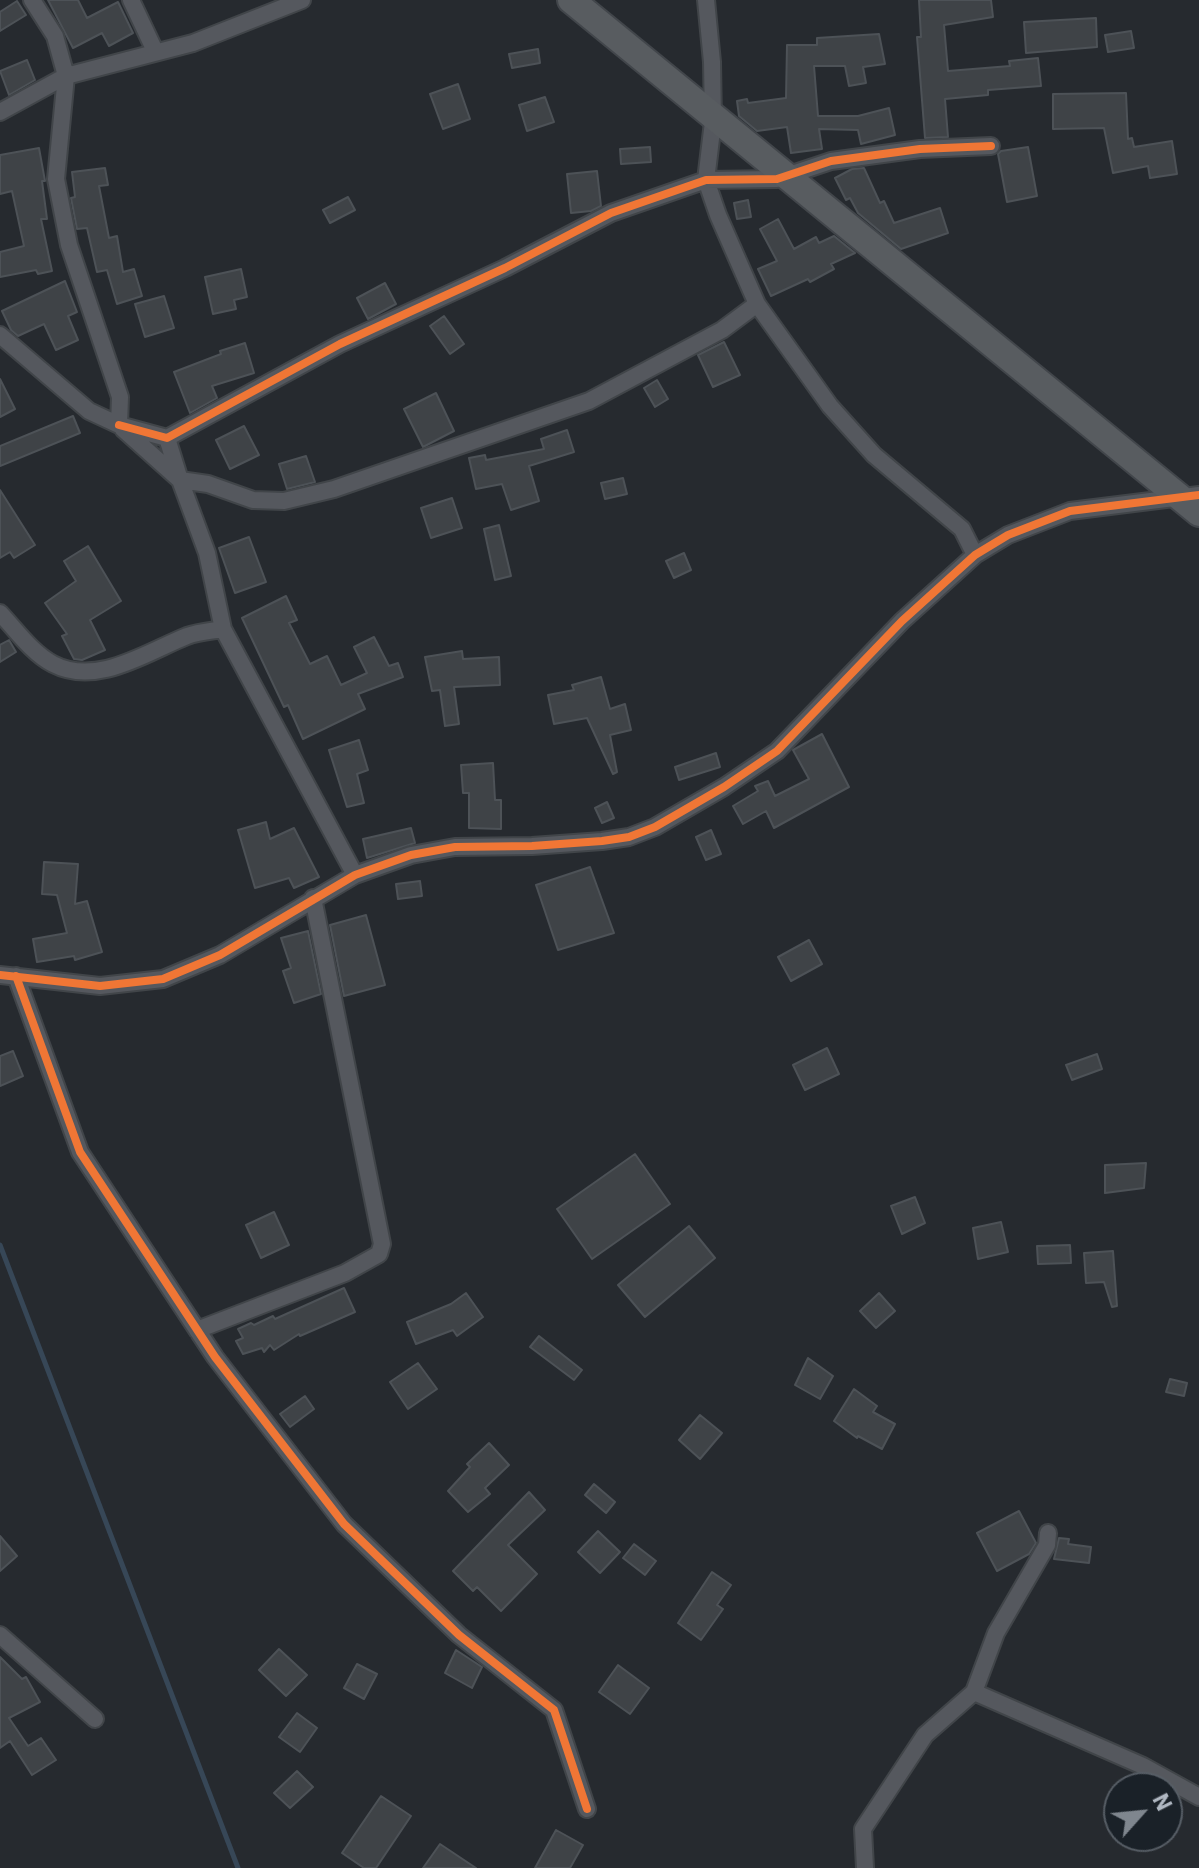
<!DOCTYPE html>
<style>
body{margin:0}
#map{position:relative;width:1199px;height:1868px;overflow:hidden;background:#262a2f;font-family:"IBM Plex Sans",sans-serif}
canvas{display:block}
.north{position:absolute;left:1103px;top:1772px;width:80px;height:80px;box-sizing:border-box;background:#1a2128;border:2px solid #565d65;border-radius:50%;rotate:63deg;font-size:22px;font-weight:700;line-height:32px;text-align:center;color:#afb7c1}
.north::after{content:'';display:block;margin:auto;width:28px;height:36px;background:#7f868e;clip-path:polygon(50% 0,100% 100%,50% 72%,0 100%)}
</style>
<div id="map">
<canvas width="1199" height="1868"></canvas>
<div class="north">N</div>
</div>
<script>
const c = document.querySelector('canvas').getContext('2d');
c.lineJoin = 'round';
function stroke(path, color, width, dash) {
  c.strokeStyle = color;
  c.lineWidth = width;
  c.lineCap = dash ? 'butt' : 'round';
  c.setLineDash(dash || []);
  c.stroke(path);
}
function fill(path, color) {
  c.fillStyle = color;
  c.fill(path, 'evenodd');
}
const stream = new Path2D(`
 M0,1245L238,1868`);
const building = new Path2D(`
 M48,0H78L87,18L118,2L133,33L109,46L102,33L73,48Z
 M919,0H991L993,17L944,25L948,71L1010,66L1009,61L1038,58L1041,86L988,90V95L945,99L948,137L925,138L917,37H921Z
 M17,1L26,15L0,31V12Z
 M1096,18L1097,47L1026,53L1024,22Z
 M1131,31L1134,48L1108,52L1105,35Z
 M879,34L885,64L863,67L866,83L849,86L845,66H814L818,116H858L889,108L895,135L861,144L858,130L819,129L822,149L791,153L787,127L757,131L739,116L737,101L747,99L748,103L786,98L787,45H817V38Z
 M538,49L540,63L512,68L509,54Z
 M27,60L35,80L9,95L0,71Z
 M458,84L470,119L443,129L430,94Z
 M1126,93L1128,139L1132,138L1134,147L1172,141L1177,174L1150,178L1148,166L1113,173L1104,128L1053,129V94Z
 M545,97L554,122L527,131L519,105Z
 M650,147L651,162L621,164L620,149Z
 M1028,147L1037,196L1007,202L998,154L1001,151Z
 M39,148L45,181H42L47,219H41L52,271L38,274L36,270L0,277V252L24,246L12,191L0,194V155Z
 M105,168L108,185L99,186L109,238L117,236L123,272L134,269L142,296L117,304L107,270L97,272L87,228L77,229L71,198L75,197L72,172Z
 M864,168L880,203L884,201L894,223L940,208L948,233L901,249L858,213L850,198L846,200L835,178L852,169Z
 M597,171L601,206L591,211L571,213L567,174Z
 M348,197L355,210L330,223L323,210Z
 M748,200L751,217L737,219L734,203Z
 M778,219L794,249L816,237L819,243L834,236L855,253L831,264L834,269L810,282L808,279L771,296L758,269L777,261L760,229Z
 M241,269L247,297L234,300L236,309L213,314L205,277Z
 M65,281L77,312L68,316L78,340L56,350L44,324L18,336L11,330L2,311Z
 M385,283L396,304L368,319L357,298Z
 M164,296L174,328L145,337L135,304Z
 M444,316L464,344L450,354L430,326Z
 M724,342L740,375L713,387L698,355Z
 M245,343L254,373L212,386L217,398L190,413L174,372L221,354L220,351Z
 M0,379L15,409L0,417Z
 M657,380L668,399L655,407L644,388Z
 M436,393L454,431L423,447L404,409Z
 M73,416L80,433L0,466V446Z
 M244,426L259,455L230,469L216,440Z
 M567,430L574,452L529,466L539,501L511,510L502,484L476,489L469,458L485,455L486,460L544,449L541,439Z
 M306,456L315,482L287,489L279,464Z
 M623,478L627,494L605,499L601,483Z
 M0,490L35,545L14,558L10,552L0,558Z
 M452,498L462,528L431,538L421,508Z
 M499,525L511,576L495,580L484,529Z
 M249,537L266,582L235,593L219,548Z
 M88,546L121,601L90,620L105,650L82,660L74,659L62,636L67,634L45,603L76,581L64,561Z
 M684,553L691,570L674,578L666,561Z
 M286,596L297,620L289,623L310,664L327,656L341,685L367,673L354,647L374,637L389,666L398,663L403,677L358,694L365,709L303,739L288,705L284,707L242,618Z
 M9,640L16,652L0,662V645Z
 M462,651L463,659L499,657L500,685L454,687L459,724L445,726L440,690L432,691L425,657Z
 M601,677L610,709L625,704L631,730L610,735L617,772L613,774L587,718L554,724L548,695L574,690L572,685Z
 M822,734L849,787L774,828L766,811L743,824L733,806L758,791L755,786L768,781L775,796L809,779L793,750Z
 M359,740L368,770L357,774L364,803L347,807L329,750Z
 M716,753L720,767L679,780L675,767Z
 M493,763L495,800H501V829L469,828V793H463L461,765Z
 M607,802L614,818L602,823L595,808Z
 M266,822L270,839L294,828L319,877L294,888L289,878L255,888L238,830Z
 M411,828L415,843L367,858L363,839Z
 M711,830L721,854L706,860L696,837Z
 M44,862L78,864L75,904L87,901L102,952L75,960L74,956L37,962L33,939L67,933L57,895L42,894Z
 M590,867L614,933L558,950L536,885Z
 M420,881L422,896L398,899L396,884Z
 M366,915L385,985L344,996L330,925Z
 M308,931L321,994L294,1003L283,971L291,968L281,938Z
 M809,940L822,964L791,981L778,957Z
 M827,1048L839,1074L805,1090L793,1065Z
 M13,1051L23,1076L0,1086V1056Z
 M1097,1054L1102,1069L1072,1080L1066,1065Z
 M635,1154L670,1204L592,1259L557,1209Z
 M1146,1163L1144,1188L1105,1193V1165Z
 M915,1197L925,1223L902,1234L891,1206Z
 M274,1212L289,1245L261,1258L246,1225Z
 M1001,1222L1008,1252L978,1259L973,1228Z
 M689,1226L715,1258L645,1317L618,1285Z
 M1070,1245L1071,1263L1038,1264L1037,1246Z
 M1113,1251L1117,1306L1112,1307L1104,1282L1086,1283L1084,1253Z
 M344,1288L355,1312L300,1336L299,1334L274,1350L270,1345L264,1352L262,1348L243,1354L236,1341L243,1338L238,1329L251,1323L254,1325L273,1316L275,1319Z
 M466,1293L483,1317L457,1336L453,1330L416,1344L407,1322L451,1304Z
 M879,1293L895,1311L876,1328L860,1311Z
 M539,1336L582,1370L574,1380L530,1347Z
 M808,1358L833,1376L820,1399L795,1385Z
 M418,1363L437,1389L408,1409L390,1382Z
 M1170,1379L1187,1383L1184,1396L1166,1392Z
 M854,1389L877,1406L873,1412L895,1424L882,1449L858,1436L857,1438L834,1421Z
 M305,1396L314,1409L290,1427L280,1414Z
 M700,1415L722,1433L700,1459L679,1440Z
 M489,1443L509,1465L485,1488L490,1494L468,1512L448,1491L470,1467L467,1464Z
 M594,1484L615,1502L606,1513L585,1495Z
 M529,1492L545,1510L508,1545L537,1574L501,1611L477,1587L473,1591L453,1571Z
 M1019,1511L1036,1543L1029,1554L997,1571L977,1533Z
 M598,1531L620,1552L600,1573L578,1552Z
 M0,1536L17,1556L0,1571Z
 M1059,1538L1069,1539L1068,1544L1091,1547L1089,1563L1054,1559Z
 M634,1544L656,1561L645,1575L623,1558Z
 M712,1572L731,1585L717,1605L723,1609L701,1640L678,1623Z
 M279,1649L307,1675L286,1696L259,1670Z
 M456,1650L482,1667L472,1688L445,1673Z
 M0,1657L22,1679L26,1677L40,1702L9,1718L28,1746L41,1738L56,1760L32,1775L10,1741L0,1748Z
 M357,1664L377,1674L364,1699L344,1688Z
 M618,1665L649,1688L630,1714L599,1692Z
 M297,1713L317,1728L300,1752L279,1737Z
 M297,1771L313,1787L290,1808L274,1793Z
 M381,1796L411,1816L376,1868H364L342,1853Z
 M556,1830L583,1845L570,1868H535Z
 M440,1844L476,1868H423Z`);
const minor = new Path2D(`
 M131,0L155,51
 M706,0L712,62L713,122L706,180L718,215L757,304L830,406L874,455L962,529L975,555
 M0,112L66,76L193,43L302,0
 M0,335L89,411L119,425L120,397L69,245L56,179L66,76L55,36L32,0
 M119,425L167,438L340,344L505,268L611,213L706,180L777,179L831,161L920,149L991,146
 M123,429L180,480L207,553L223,629
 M167,438L180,480L208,484L253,500L284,501L334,489L589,401L722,330L757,304
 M0,613C16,630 32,653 53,664C97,687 147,652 187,636C198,632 211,631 223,629L355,875
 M0,975L100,986L163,979L220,955L355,875L411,855L455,847L532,846L602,841L629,837L655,827L724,787L777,751L902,621L975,555L1008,535L1070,511L1199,495
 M16,976L80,1152L215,1357L344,1524L459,1635L554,1710L587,1809
 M197,1330L345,1273L379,1254L382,1244L313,898
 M0,1635L95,1719
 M974,1692L1143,1766L1199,1797
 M865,1868L863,1829L925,1735L974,1692L996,1633L1047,1545L1048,1533`);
const trunk = new Path2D(`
 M571,0L1199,513`);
const cycleway = new Path2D(`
 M119,425L167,438L340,344L505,268L611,213L706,180L777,179L831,161L920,149L991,146
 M0,975L100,986L163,979L220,955L355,875L411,855L455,847L532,846L602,841L629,837L655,827L724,787L777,751L902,621L975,555L1008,535L1070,511L1199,495
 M16,976L80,1152L215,1357L344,1524L459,1635L554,1710L587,1809`);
stroke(stream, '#374757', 5);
fill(building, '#3f4347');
stroke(building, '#4d5257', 2);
stroke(minor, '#414549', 20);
stroke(trunk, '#42464b', 30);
stroke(minor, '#55585e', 16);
stroke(trunk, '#585c60', 26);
stroke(cycleway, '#f07635', 8);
</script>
